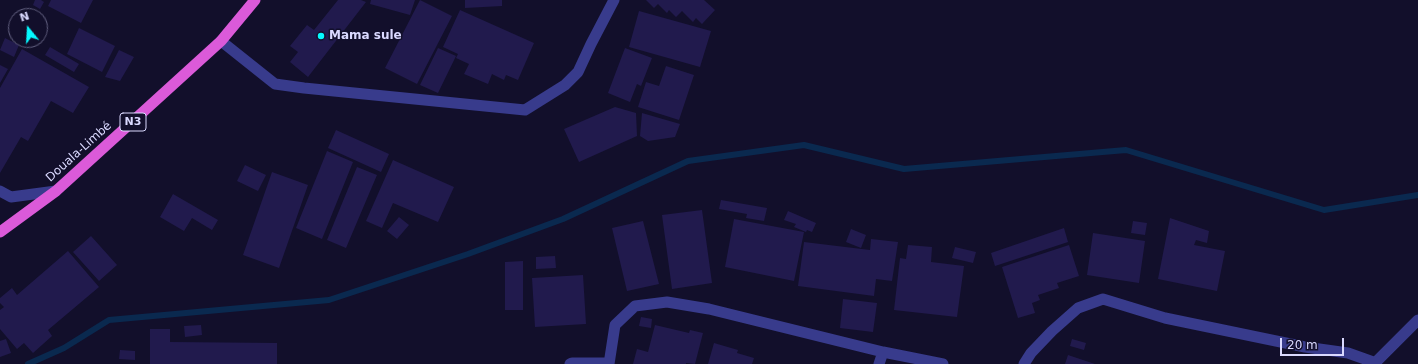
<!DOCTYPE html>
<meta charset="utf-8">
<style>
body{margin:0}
#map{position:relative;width:1418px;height:364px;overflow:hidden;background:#120f2b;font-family:"DejaVu Sans",sans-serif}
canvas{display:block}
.north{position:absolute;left:8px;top:8px;width:40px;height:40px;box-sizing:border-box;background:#120f2b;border:1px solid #626080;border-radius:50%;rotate:342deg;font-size:11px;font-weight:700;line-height:16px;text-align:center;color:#dad9ff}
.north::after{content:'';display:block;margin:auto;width:14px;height:18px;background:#05f9ff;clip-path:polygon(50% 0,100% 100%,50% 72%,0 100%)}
.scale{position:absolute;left:1280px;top:338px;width:64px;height:18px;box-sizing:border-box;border:2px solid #dad9ff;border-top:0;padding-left:5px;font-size:12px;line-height:14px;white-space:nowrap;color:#dad9ff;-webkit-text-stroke:3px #120f2b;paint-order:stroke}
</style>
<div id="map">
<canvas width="1418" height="364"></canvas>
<div class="north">N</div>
<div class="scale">20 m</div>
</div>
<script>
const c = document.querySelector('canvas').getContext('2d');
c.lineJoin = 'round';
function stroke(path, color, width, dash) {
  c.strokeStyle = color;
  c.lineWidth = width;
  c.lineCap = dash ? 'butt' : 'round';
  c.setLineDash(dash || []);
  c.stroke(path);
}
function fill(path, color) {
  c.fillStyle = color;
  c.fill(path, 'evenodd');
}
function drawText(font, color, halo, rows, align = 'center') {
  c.font = font + ' "DejaVu Sans",sans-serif';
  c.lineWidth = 3;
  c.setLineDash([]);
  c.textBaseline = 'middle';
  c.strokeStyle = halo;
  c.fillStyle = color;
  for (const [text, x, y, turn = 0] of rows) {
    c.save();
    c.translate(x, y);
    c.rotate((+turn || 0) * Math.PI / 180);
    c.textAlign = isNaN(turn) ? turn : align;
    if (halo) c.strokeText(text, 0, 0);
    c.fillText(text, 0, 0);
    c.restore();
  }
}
const stream = new Path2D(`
 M28,364L64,348L109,320L329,300L468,254L563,219L688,161L804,145L904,169L1126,150L1324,210L1418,195`);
const building = new Path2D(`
 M35,0H41L44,2L40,9L33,5Z
 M51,0H93L81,23L48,6Z
 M338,0H361L366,2L308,77L290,62L298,52L290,46L307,25L314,30Z
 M371,0H415L410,15L370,4Z
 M420,0L452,16L417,84L385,68Z
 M465,0H502V6L465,8Z
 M646,0H704L715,10L702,24L696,18L693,22L682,11L676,17L669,10L667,13L658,4L654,8Z
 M460,10L534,43L518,80L506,75L504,80L492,74L488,84L464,74L469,64L456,58L458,54L443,47Z
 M639,11L711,31L700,67L629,47Z
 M79,28L115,46L102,72L67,54Z
 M5,38L19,45L14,57L0,50Z
 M50,47L79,64L74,72L45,55Z
 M438,48L456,56L438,93L420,85Z
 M625,48L652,58L641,86L637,84L630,102L608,93Z
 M22,49L89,87L73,113L51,101L28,141L21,137L0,173V88Z
 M119,50L134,57L120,81L105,77Z
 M0,65L8,69L0,83Z
 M666,66L694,75L679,120L638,107L646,82L659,86Z
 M615,107L636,113L637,136L579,162L564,129Z
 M642,113L680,124L675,137L648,141L640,136Z
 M336,130L389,154L381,172L328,148Z
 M327,151L353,162L322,239L296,228Z
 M393,160L454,187L438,222L393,203L382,228L366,221Z
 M245,165L266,175L258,191L237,181Z
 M357,167L377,175L346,248L327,240Z
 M272,172L308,185L279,268L243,255Z
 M173,194L218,220L212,230L192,218L184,231L160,217Z
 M721,200L767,208L764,221L746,218L747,214L719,209Z
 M702,210L712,283L672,289L662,215Z
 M788,211L816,223L812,232L807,230L806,232L794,227L796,224L784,220Z
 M399,217L409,225L397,239L387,231Z
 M1170,218L1209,231L1207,243L1196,240L1194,245L1225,251L1217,291L1158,279Z
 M734,219L804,232L794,281L725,267Z
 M643,221L659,284L627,291L612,228Z
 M1133,221L1147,223L1145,235L1131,233Z
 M1064,228L1068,242L995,266L991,253Z
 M851,229L866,235L861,248L846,242Z
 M1093,233L1145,241L1139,283L1087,275Z
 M91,236L117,265L99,281L73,252Z
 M871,239L898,242L892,281L876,279L874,296L798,286L804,242L870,250Z
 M908,245L932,247L931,262L964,266L957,317L894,310L900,258L906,259Z
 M1069,245L1079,276L1057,283L1059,288L1038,295L1040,300L1032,303L1035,313L1018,318L1002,267Z
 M955,247L976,252L973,263L952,258Z
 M68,251L99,287L48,330L52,336L33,353L24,343L17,349L0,329V310L4,307L0,303V298L12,288L17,295Z
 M555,256L556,268L536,269V257Z
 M523,261V310H505V262Z
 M583,275L586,324L535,327L532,278Z
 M843,299L877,303L873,332L840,328Z
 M641,317L652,319L651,328L639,326Z
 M201,325L202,335L185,337L184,326Z
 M655,325L689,333L690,330L703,333L695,364L686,363V364H633L637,349L648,352Z
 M150,329H170V342L277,343V364H150Z
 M6,339L11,353L0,357V341Z
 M1072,339L1086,343L1084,350L1070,346Z
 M714,343L738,350L737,353L754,358L752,364H708Z
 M120,350L135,351V360L119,359Z
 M1068,355L1095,364H1065Z`);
const minor = new Path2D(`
 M221,41L275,84L304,88L525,110L565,85L578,72L591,44L614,0
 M0,191L11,197L56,191
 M570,364L572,363H609
 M609,364L615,325L635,306L667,302L709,309L883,352L943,364
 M879,364L883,352
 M1024,364L1031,353L1052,331L1078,308L1103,299L1165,318L1305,347L1348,353L1376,363
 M1374,364L1418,320`);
const trunk = new Path2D(`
 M0,232L56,191L221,41L255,0`);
const markers = [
 [321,36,4,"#05f9ff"]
];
const shields = [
 [133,122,26]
];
const shieldNames = [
 ["N3",133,122]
];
const poiNames = [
 ["Mama sule",329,36]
];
const streetNames = [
 ["Douala-Limbé",79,152,-42]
];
stroke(stream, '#0a294f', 6);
fill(building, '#211a4d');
stroke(minor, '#383b8c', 11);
stroke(trunk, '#db5ad9', 11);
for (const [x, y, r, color] of markers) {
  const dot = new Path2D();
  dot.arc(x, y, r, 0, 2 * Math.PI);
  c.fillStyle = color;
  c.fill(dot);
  stroke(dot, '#120f2b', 1.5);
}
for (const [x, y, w] of shields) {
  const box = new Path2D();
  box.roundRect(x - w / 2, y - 9, w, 18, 3);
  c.fillStyle = '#120f2b';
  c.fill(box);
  stroke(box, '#dad9ff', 1);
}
drawText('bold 11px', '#dad9ff', null, shieldNames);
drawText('bold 12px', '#dad9ff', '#120f2b', poiNames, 'left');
drawText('12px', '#dad9ff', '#120f2b', streetNames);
</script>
